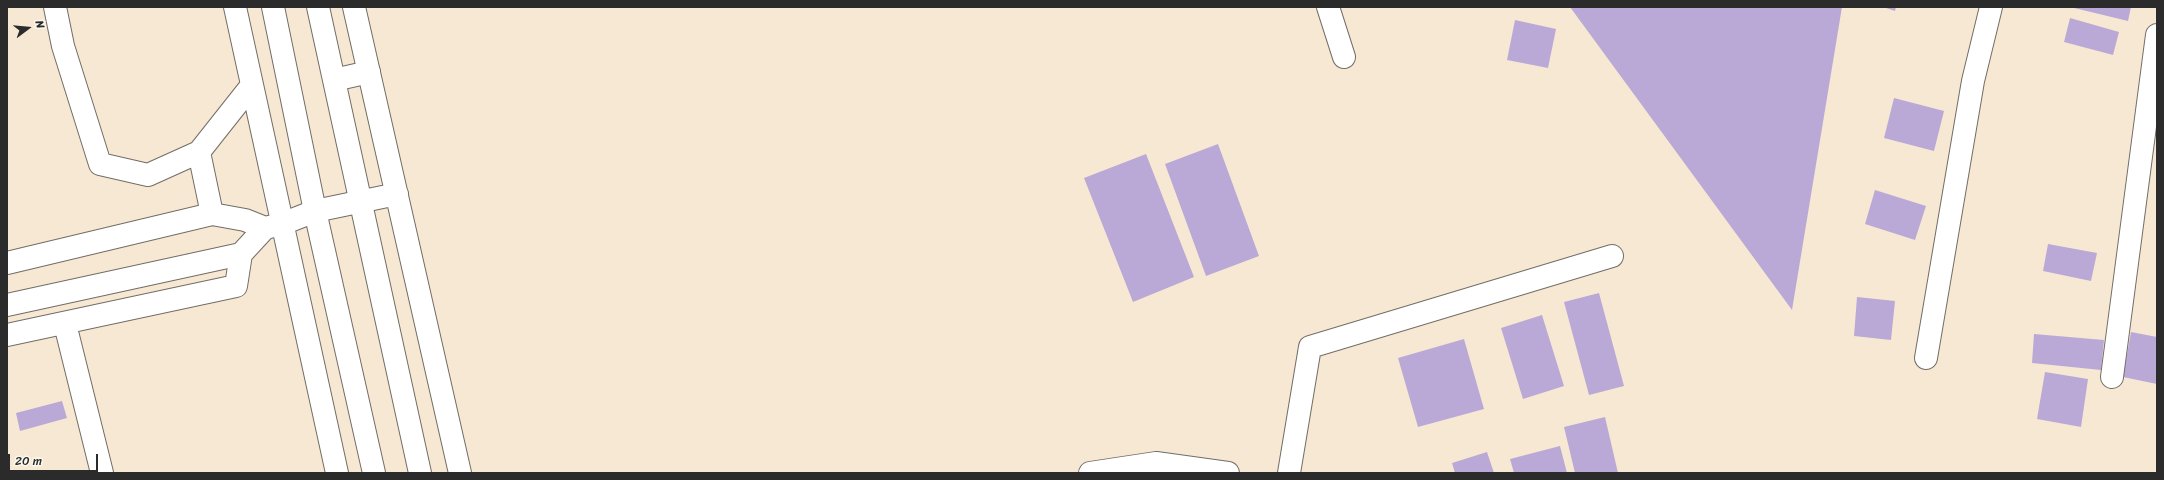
<!DOCTYPE html>
<style>
body{margin:0}
#map{position:relative;width:2164px;height:480px;overflow:hidden;background:#f7e8d3;font-family:Sriracha,sans-serif}
canvas{display:block}
.frame{position:absolute;inset:0;border:8px solid #2b2b2b;pointer-events:none}
.north{position:absolute;left:8px;top:8px;width:40px;height:40px;-webkit-text-stroke:3px #fbf7ec;paint-order:stroke;rotate:74deg;font-size:11px;font-weight:700;line-height:16px;text-align:center;color:#2b2b2b}
.north::after{content:'';display:block;margin:auto;width:14px;height:18px;background:#2b2b2b;clip-path:polygon(50% 0,100% 100%,50% 72%,0 100%)}
.scale{position:absolute;left:8px;top:454px;width:90px;height:18px;box-sizing:border-box;border:2px solid #2b2b2b;border-top:0;padding-left:5px;font-size:12px;line-height:14px;white-space:nowrap;color:#2b2b2b;-webkit-text-stroke:3px #fbf7ec;paint-order:stroke}
</style>
<div id="map">
<canvas width="2164" height="480"></canvas>
<div class="frame"></div>
<div class="north">N</div>
<div class="scale">20 m</div>
</div>
<script>
const c = document.querySelector('canvas').getContext('2d');
c.lineJoin = 'round';
function fill(path, color) {
  c.fillStyle = color;
  c.fill(path, 'evenodd');
}
function stroke(path, color, width, dash) {
  c.strokeStyle = color;
  c.lineWidth = width;
  c.lineCap = dash ? 'butt' : 'round';
  c.setLineDash(dash || []);
  c.stroke(path);
}
const building = new Path2D(`
 M1570,7H1842L1792,310Z
 M1883,7H1896L1895,11Z
 M2070,7H2131L2128,21Z
 M2070,18L2119,32L2113,55L2064,42Z
 M1515,20L1556,29L1548,68L1507,60Z
 M1894,98L1944,111L1934,151L1884,138Z
 M1218,144L1259,256L1206,276L1165,164Z
 M1146,154L1194,277L1133,302L1084,178Z
 M1875,190L1926,206L1915,240L1865,224Z
 M2048,244L2097,253L2091,281L2043,271Z
 M1599,293L1624,386L1589,395L1564,302Z
 M1857,297L1895,301L1891,340L1854,336Z
 M1542,315L1564,386L1523,399L1501,328Z
 M2131,332L2157,337V384L2123,377Z
 M2034,334L2104,340L2101,370L2032,363Z
 M1464,339L1484,409L1418,427L1398,358Z
 M2045,372L2088,379L2081,427L2037,419Z
 M62,401L67,418L20,431L16,413Z
 M1605,417L1618,473H1575L1564,427Z
 M1560,446L1567,473H1514L1510,459Z
 M1487,452L1494,473H1455L1452,463Z`);
const minor = new Path2D(`
 M55,7L63,46L100,164L148,175L199,152L252,85
 M235,7L337,473
 M354,7L460,473
 M1328,7L1344,57
 M199,152L212,214
 M7,263L212,214L245,220L265,228L282,224L315,211L397,194
 M7,305L241,254L265,228
 M65,324L102,473
 M7,335L236,286L241,254
 M1926,358L1973,81L1991,7
 M2112,377L2157,35
 M1090,473L1156,463L1228,473
 M1289,473L1310,347L1612,256`);
const highway = new Path2D(`
 M273,7L315,211L374,473
 M318,7L420,473
 M334,80L369,72`);
fill(building, '#baa9d6');
stroke(minor, '#726d66', 24);
stroke(highway, '#726d66', 24);
stroke(minor, '#fff', 22);
stroke(highway, '#fff', 22);
</script>
